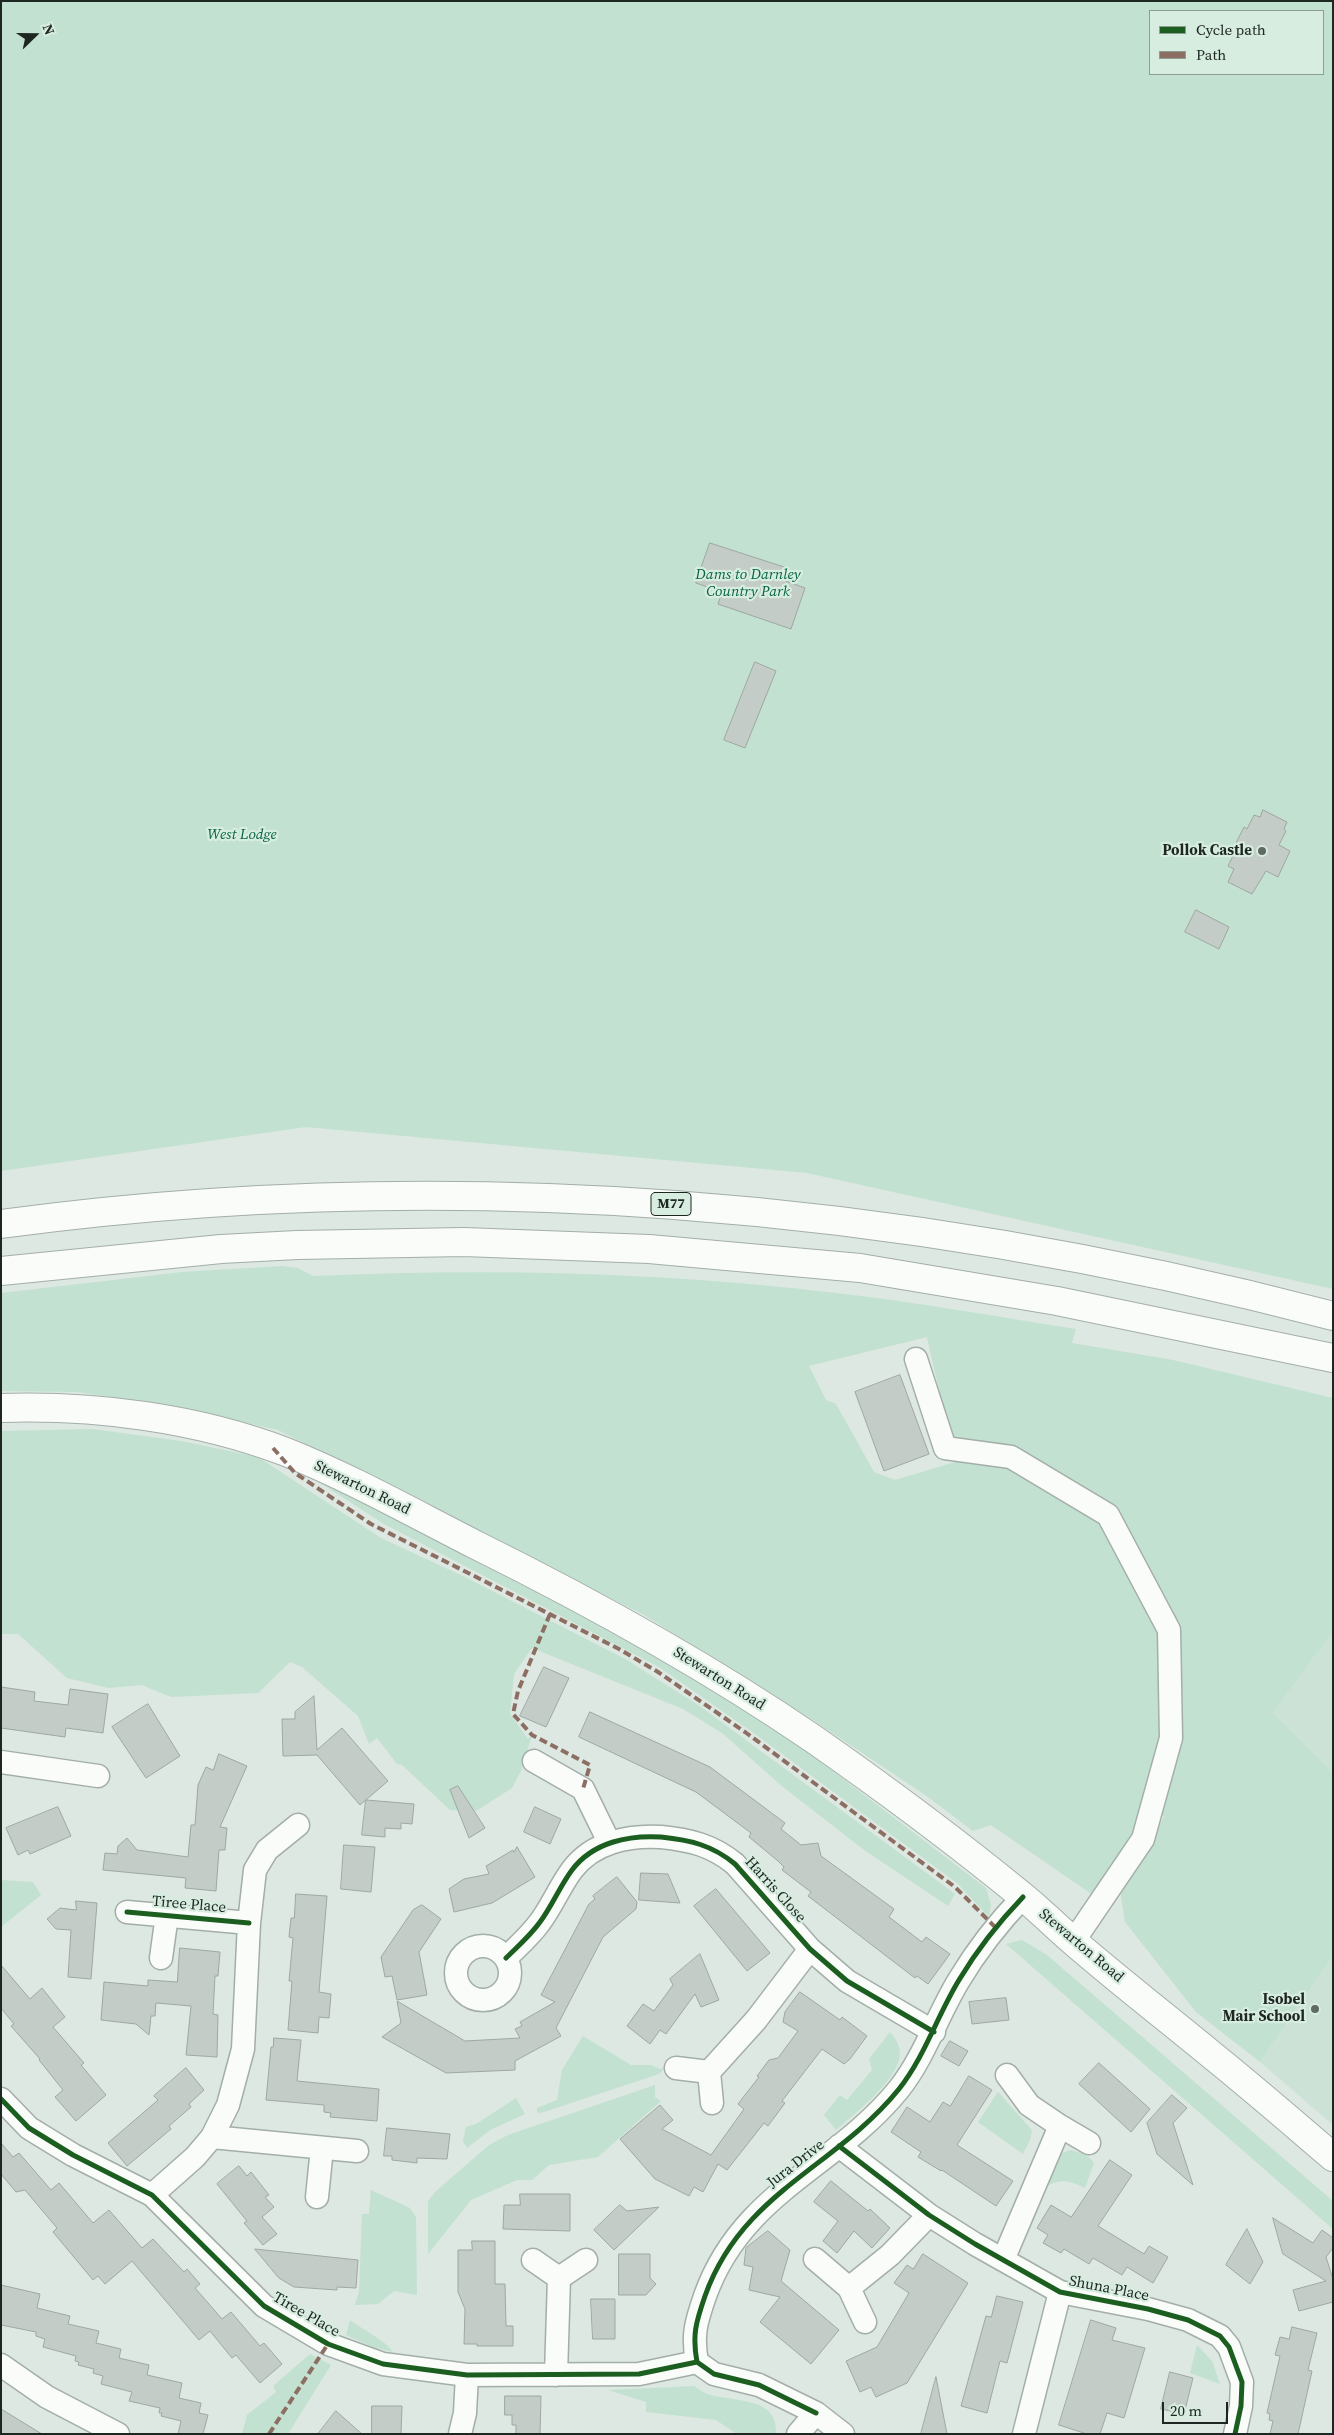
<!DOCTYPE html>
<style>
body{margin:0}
#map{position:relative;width:1334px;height:2435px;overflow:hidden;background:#dce8e1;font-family:"Source Serif 4",serif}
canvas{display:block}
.frame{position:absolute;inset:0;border:2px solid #1e2622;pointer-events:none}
.legend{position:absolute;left:1149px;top:10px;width:175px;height:65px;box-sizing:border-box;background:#d7ede0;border:1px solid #8d9d94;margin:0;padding:6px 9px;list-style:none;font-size:15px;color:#1e2622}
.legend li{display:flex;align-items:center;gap:10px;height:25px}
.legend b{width:25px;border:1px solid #8d9d94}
.north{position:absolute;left:10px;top:10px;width:50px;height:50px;-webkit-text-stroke:4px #d7ede0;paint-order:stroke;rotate:68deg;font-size:14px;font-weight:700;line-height:20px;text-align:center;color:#1e2622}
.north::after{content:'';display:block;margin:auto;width:18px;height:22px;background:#1e2622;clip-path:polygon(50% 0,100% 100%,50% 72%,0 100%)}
.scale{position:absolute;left:1162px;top:2402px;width:66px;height:22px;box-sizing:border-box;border:2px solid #1e2622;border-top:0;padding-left:6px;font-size:15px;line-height:18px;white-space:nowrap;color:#1e2622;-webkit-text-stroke:4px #d7ede0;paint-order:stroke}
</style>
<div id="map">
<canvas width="1334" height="2435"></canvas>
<div class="frame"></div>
<ul class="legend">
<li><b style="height:6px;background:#1b5e20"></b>Cycle path</li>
<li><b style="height:6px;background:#8d6e63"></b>Path</li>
</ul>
<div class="north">N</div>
<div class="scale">20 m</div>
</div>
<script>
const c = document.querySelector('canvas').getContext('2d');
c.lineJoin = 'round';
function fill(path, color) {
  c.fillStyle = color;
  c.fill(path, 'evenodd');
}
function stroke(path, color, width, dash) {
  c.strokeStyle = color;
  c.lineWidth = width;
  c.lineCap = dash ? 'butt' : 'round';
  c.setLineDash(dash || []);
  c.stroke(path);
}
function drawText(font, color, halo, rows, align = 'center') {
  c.font = font + ' "Source Serif 4",serif';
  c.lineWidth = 4.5;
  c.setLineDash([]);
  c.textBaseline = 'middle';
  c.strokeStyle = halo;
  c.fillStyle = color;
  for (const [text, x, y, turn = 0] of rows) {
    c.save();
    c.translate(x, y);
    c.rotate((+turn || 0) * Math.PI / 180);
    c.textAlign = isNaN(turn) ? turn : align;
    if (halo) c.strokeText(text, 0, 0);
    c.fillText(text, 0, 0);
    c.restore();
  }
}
const built = new Path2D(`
 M1333,1631V1773L1273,1713Z
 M1333,1956V2125L1260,2062Z`);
const green = new Path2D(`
 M1,1H1333V1289L807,1173L306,1127L1,1171ZM1150,11H1323V74H1150Z
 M282,1266L298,1268L313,1276C490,1268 668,1272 844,1294C921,1303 999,1317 1076,1329L1072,1343L1173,1360L1333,1398V1631L1273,1713L1333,1773V1956L1260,2062L1196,2012L1125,1922L1120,1890L1153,1841L1164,1816L1147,1810L1093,1895L991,1825L973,1831L928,1797L816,1722L644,1615L278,1430L166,1405L77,1392L1,1391V1293L182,1272ZM927,1337L955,1462L895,1480L874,1472L836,1404L826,1400L809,1366Z
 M93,1429L181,1441L258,1457L381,1538L465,1577L627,1660L701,1707L955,1894L948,1906L864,1850L783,1787L722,1733L683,1709L532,1648L514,1674L510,1714L528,1739L532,1735L521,1771L512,1788L476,1811L450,1810L402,1765L397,1764L377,1738L369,1744L358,1716L302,1667L290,1662L258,1693L171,1697L142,1685L108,1688L67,1678L18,1634H1V1431Z
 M297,1468L642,1644L800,1746L986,1888L991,1905L989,1917L957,1883L755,1734L659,1667L384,1524Z
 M1,1880L33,1882L41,1895L1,1927Z
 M1022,1940L1047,1955L1333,2201V2229L1006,1944Z
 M890,2032C895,2038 900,2045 900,2053C900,2079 854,2114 836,2130L824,2115L840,2095L847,2100L872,2070L869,2059Z
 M583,2036L631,2065H651L660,2069L666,2067L659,2074L541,2113L537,2112V2108L557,2100L562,2070Z
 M655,2085V2097L661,2101L598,2157L549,2165L532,2180H517L471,2200L428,2254V2201L435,2192L489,2145L508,2135Z
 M998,2092L1032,2130L1030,2140L1023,2154L978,2122Z
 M516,2098L525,2114L490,2130L467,2148L463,2141L466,2127L476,2124Z
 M1071,2150L1087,2155L1094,2163L1085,2188C1070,2181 1062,2178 1047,2186L1056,2155Z
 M371,2190L410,2208L416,2217L417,2295L394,2291L378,2304L355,2305L359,2291L362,2214H369Z
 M350,2320C363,2330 385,2340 393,2352L373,2347L346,2335Z
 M1197,2345L1212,2361L1220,2384L1190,2373Z
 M310,2354L331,2365L288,2434H242L247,2415L276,2392L273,2386Z
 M694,2386C698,2389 703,2392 707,2394C732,2402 779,2396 776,2434H737L716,2420L646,2412V2402L608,2390Z`);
const building = new Path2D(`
 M710,543L787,568L783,580L805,588L791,629L718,604L722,592L696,583Z
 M755,662L776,671L745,748L724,740Z
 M1263,810L1287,822L1284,829L1286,831L1279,845L1290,851L1278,877L1266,871L1252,894L1228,882L1234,869L1228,866L1235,852L1232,851L1244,827L1247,829L1254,815L1260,817Z
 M1196,910L1229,927L1219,949L1185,932Z
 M900,1375L929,1454L884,1471L855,1392Z
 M544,1667L569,1678L546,1727L520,1716Z
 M1,1687L35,1692L34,1701L68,1705L70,1689L108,1694L103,1733L66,1728L65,1737L1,1728Z
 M314,1696L317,1750L342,1728L388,1781L360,1805L317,1755L283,1756L282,1719H295V1712Z
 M148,1704L180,1756L146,1778L112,1727Z
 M590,1712L710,1767L785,1823L781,1829L801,1845L818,1843L821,1856L894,1909L889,1917L922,1942L926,1937L950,1954L928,1984L917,1976L915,1978L808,1896L811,1892L782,1870L784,1867L778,1861L749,1837L751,1833L696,1792L579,1737Z
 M219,1754L247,1766L220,1827L227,1828L225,1850H219L216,1891L185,1888L186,1878L103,1870L105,1853L117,1854L118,1846L127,1838L137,1850L188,1857L191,1825H195L198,1785L206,1767L213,1770Z
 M458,1786L485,1828L469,1838L450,1790Z
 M366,1800L414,1804L412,1824L401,1823V1829L385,1828V1837L362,1835Z
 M58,1807L71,1836L30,1854L28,1850L18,1855L6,1828Z
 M535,1807L561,1819L550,1844L524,1832Z
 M344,1845L375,1847L371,1892L341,1889Z
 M517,1847L535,1877L492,1903L454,1912L449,1889L464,1879L489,1874L486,1866L513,1850L514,1852Z
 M641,1873L668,1874L680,1903L639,1900Z
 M617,1877L637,1902L636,1909L603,1937L556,2028L561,2036L515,2061V2070L446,2073L382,2037L401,2023L397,2001L465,2041L520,2038L515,2029L522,2026L520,2022L555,2002L541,1995L589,1904L595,1899L593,1896Z
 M716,1889L770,1953L747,1971L694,1906Z
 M296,1894L327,1896L319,1992L331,1994L329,2018L319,2017L318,2033L288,2030L292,1981H289L293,1938L289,1937L291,1918H294Z
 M76,1901L97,1903L91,1979L68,1977L71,1930L56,1929L47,1919L60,1908L76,1910Z
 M422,1905L441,1919L419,1952L427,1995L397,2000L392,1976L385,1977L381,1957L413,1910Z
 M180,1948L220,1952L218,1976H215L213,2014L218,2015L217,2057L186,2055L191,2006L156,2003L155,2016H151L149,2035L136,2024L101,2020L104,1982L148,1986V1980L177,1982Z
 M700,1954L719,2000L701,2007L695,1994L666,2034L660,2030L650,2044L627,2026L643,2004L654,2011L673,1985L670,1979Z
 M1,1965L30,1999L42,1988L65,2017L53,2027L84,2063L81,2065L106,2095L76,2121L55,2097L63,2090L39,2060L40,2059L11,2026L14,2024L1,2008Z
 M800,1992L840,2020L842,2017L867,2036L850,2059L844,2064L822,2049L782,2101L785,2103L768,2126L764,2123L727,2170L718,2164L703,2192L694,2187L689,2196L655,2179L620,2139L660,2105L673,2120L662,2129L711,2155L744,2109L738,2104L759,2077L757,2076L769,2060L778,2058L798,2031L783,2022L785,2012Z
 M1006,1998L1009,2020L972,2024L969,2002Z
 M274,2038L301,2040L297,2081L379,2089L377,2121L330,2117L331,2113L324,2112V2105L266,2100L271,2047H273Z
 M950,2041L968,2051L959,2066L941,2056Z
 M1099,2063L1150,2109L1131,2132L1079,2084Z
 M186,2068L204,2090L189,2104L191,2107L169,2126L171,2129L127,2166L108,2143L158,2100L154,2096Z
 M969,2076L992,2090L957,2145L1013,2181L996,2206L942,2170L941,2171L918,2157L921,2152L891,2132L907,2107L930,2122L943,2102L950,2106Z
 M1172,2095L1187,2108L1173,2123L1193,2185L1157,2154L1147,2123Z
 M387,2128L450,2134L447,2159L417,2158V2163L392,2160V2156H384Z
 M1,2143L13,2157L19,2153L51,2190L59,2183L93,2223L109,2210L142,2248L153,2239L184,2272L187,2269L200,2284L195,2288L222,2319L231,2312L260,2346L264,2343L282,2364L260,2383L236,2355L232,2358L210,2331L199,2340L132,2261L105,2284L98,2276L93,2280L53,2232L57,2228L25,2190L16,2192L1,2174Z
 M1110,2160L1132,2175L1098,2226L1144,2254L1149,2246L1168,2257L1153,2283L1127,2267L1122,2275L1093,2258L1089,2264L1064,2249L1061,2253L1043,2243L1048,2235L1037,2228L1051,2205L1071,2217Z
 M239,2166L247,2176L251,2172L269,2195L265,2197L274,2207L262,2217L277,2234L263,2245L244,2223L247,2221L217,2184Z
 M831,2181L868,2211L870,2209L890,2228L872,2248L854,2231L837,2253L823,2241L838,2221L814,2202Z
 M520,2194H570V2231L503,2229L504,2205H520Z
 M620,2205L627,2211L659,2207L614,2250L594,2230Z
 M1273,2218L1313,2243L1322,2230L1333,2238V2248L1326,2257L1333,2279V2302L1299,2311L1293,2290L1326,2281L1283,2254Z
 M1247,2229L1263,2262L1250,2284L1226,2265Z
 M768,2231L790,2250L781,2281L839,2330L811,2364L760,2322L780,2297L749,2290L753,2267L744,2265L746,2248Z
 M472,2241H495V2284H505L506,2326H513V2346H477V2344H464L465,2309L458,2292V2250H472Z
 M255,2249L358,2260L356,2288L337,2287V2290L294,2287L279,2278Z
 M619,2254H650V2278L656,2284L646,2295H619Z
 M923,2254L968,2283L907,2383L876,2397L871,2387L860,2392L846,2361L877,2347L909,2293L894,2283L907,2265L913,2269Z
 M1,2285L40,2294L37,2308L70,2316L68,2324L99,2331L96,2343L121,2349L119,2358L149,2365L147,2375L182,2383L179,2398L201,2403L199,2413L208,2415L203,2434H178L181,2421L161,2416L162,2413H159L160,2408L129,2401L132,2392L101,2384L103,2376L93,2373L94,2369L78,2365L79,2362L75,2361L76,2356L43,2347L45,2339L36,2336V2332L1,2325Z
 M997,2296L1023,2302L1007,2363L1000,2361L987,2413L961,2406L986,2316L991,2317Z
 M591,2299H615V2339H593Z
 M1091,2320L1116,2328L1112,2340L1145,2348L1124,2418L1107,2413L1100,2434H1087L1059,2425Z
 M1292,2327L1317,2333L1308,2370L1312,2371L1298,2434H1270L1273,2421L1269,2420L1270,2414L1267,2413L1280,2356L1275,2355L1280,2337L1289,2339Z
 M1170,2372L1193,2378L1184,2414L1161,2409Z
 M936,2377L947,2434H921Z
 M505,2396H541L540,2434H516V2425H512V2415H505Z
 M372,2406H402L401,2434H372Z
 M1,2409L42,2434H1Z
 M336,2411L362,2434H318Z`);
const minor = new Path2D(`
 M916,1359L945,1448L1011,1457L1108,1515L1169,1630L1171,1738L1143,1839L1073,1942
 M534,1761L583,1789L609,1842
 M1,1762L98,1776
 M127,1912L249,1923
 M456 1973a27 27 0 1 1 54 0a27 27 0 1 1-54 0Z
 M161,1958L167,1915
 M506,1958C518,1946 530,1936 540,1922C552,1906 560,1886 572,1870C593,1842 629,1835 661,1837C690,1840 712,1845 735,1864L810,1949L847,1981L934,2032
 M676,2068L709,2072L756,2020L810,1949
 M709,2072L712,2103
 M1,2099L29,2128L73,2155L152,2195L264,2306L328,2344L383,2364L467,2375L639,2374L697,2362
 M1060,2126L1089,2143
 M212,2137L357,2151
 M839,2146L929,2215L975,2244L1060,2292L1148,2309L1188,2320L1220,2336L1229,2347L1242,2382L1241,2406L1235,2434
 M152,2195L195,2157L212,2137L228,2105L243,2049L249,1923L255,1870L267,1850L298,1825
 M317,2197L322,2148
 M815,2259L849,2288L890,2255L929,2215
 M533,2260L559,2278
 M1003,2260L1060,2126L1029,2105L1007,2075
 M849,2288L865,2322
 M1,2365L47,2397L118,2434
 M556,2375L559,2278L586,2260
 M816,2413L759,2385L714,2374L697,2362C692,2335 696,2322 705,2296C742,2192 835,2168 899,2089C925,2056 937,2016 959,1980C977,1950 999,1922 1023,1897
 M460,2434L465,2413L467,2375
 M798,2434L816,2413L843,2434
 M1024,2434L1060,2292`);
const major = new Path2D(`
 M1,1408C96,1405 197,1418 286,1452C351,1478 413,1513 476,1545C593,1603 707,1666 815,1740C885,1789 955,1841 1021,1895C1040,1910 1056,1927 1074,1942C1119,1981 1167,2018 1213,2056C1254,2089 1293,2123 1333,2157`);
const highway = new Path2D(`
 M1,1224C446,1164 900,1202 1333,1316
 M1,1271L221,1249L297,1245L464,1242L649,1249L860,1268L1057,1301L1333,1358`);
const quiet = new Path2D(`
 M273,1448L295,1473L371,1524L619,1649L658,1672L745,1732L955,1887L996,1928
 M550,1614L518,1691L513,1714L532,1735L590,1765L583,1789
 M269,2434L328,2344`);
const cycleway = new Path2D(`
 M127,1912L249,1923
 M506,1958C518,1946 530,1936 540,1922C552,1906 560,1886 572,1870C593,1842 629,1835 661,1837C690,1840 712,1845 735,1864L810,1949L847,1981L934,2032
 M1,2099L29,2128L73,2155L152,2195L264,2306L328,2344L383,2364L467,2375L639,2374L697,2362
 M839,2146L929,2215L975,2244L1060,2292L1148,2309L1188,2320L1220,2336L1229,2347L1242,2382L1241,2406L1235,2434
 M816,2413L759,2385L714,2374L697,2362C692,2335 696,2322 705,2296C742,2192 835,2168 899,2089C925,2056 937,2016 959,1980C977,1950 999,1922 1023,1897`);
const markers = [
 [1262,851,5,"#606a65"],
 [1315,2009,5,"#606a65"]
];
const shields = [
 [671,1204,40]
];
const shieldNames = [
 ["M77",671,1204]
];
const parkNames = [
 ["Dams to Darnley",748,575],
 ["Country Park",748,592],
 ["West Lodge",242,835]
];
const poiNames = [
 ["Pollok Castle",1252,851],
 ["Isobel",1305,2000],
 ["Mair School",1305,2017]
];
const streetNames = [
 ["Stewarton Road",362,1488,26],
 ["Stewarton Road",719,1679,32],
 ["Harris Close",775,1890,48],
 ["Tiree Place",189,1905,5],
 ["Stewarton Road",1081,1946,40],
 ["Jura Drive",796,2164,-38],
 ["Shuna Place",1109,2289,11],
 ["Tiree Place",306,2315,30]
];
fill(built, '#cce2d6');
fill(green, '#c2e1d0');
fill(building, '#c3ccc7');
stroke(building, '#9ea8a2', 1);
stroke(minor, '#a4aea9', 25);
stroke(major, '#a4aea9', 30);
stroke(highway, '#a4aea9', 30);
stroke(minor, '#fafcfa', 22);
stroke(major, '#fafcfa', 28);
stroke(highway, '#fafcfa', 28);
stroke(quiet, '#8d6e63', 4, [8, 4]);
stroke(cycleway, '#1b5e20', 5);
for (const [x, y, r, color] of markers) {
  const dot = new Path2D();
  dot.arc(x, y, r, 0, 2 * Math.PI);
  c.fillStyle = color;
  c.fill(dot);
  stroke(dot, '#d7ede0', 2);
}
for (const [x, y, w] of shields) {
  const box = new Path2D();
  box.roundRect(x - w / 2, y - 11.5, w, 23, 4);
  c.fillStyle = '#d7ede0';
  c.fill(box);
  stroke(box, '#1e2622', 1);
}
drawText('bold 14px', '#1e2622', null, shieldNames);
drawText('italic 15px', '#096443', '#d7ede0', parkNames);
drawText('bold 15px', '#1e2622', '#d7ede0', poiNames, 'right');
drawText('15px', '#1e2622', '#d7ede0', streetNames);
</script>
